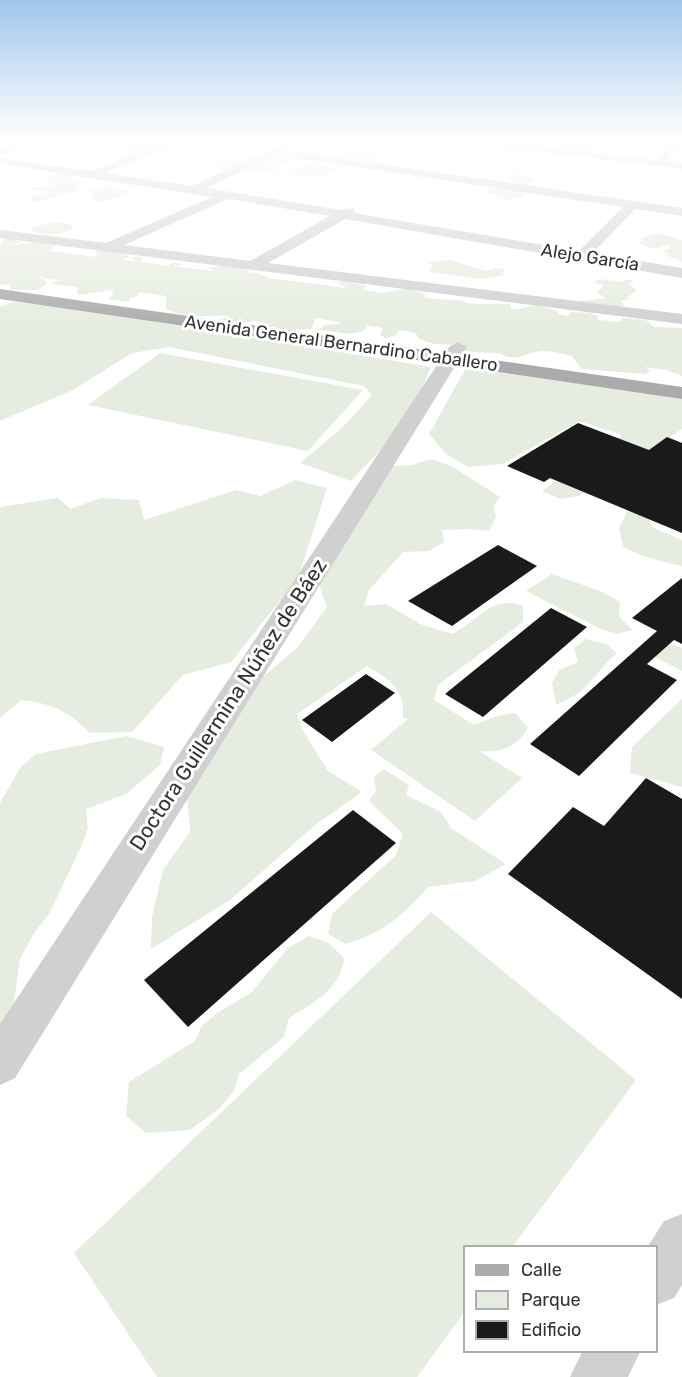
<!DOCTYPE html>
<meta charset="utf-8">
<style>
body{margin:0}
#map{position:relative;width:682px;height:1377px;overflow:hidden;background:#fff;font-family:Rubik,sans-serif}
canvas{display:block}
.legend{position:absolute;left:463px;top:1245px;width:195px;height:108px;box-sizing:border-box;background:#fff;border:2px solid #adadad;margin:0;padding:8px 10px;list-style:none;font-size:18px;color:#333}
.legend li{display:flex;align-items:center;gap:12px;height:30px}
.legend b{width:30px;border:2px solid #adadad}
</style>
<div id="map">
<canvas width="682" height="1377"></canvas>
<ul class="legend">
<li><b style="height:8px;background:#ababab"></b>Calle</li>
<li><b style="height:16px;background:#e6ecdf"></b>Parque</li>
<li><b style="height:16px;background:#1a1a1a"></b>Edificio</li>
</ul>
</div>
<script>
const c = document.querySelector('canvas').getContext('2d');
c.lineJoin = 'round';
function fill(path, color) {
  c.fillStyle = color;
  c.fill(path, 'evenodd');
}
function drawText(font, color, halo, rows, align = 'center') {
  c.font = font + ' Rubik,sans-serif';
  c.lineWidth = 6;
  c.setLineDash([]);
  c.textBaseline = 'middle';
  c.strokeStyle = halo;
  c.fillStyle = color;
  for (const [text, x, y, turn = 0] of rows) {
    c.save();
    c.translate(x, y);
    c.rotate((+turn || 0) * Math.PI / 180);
    c.textAlign = isNaN(turn) ? turn : align;
    if (halo) c.strokeText(text, 0, 0);
    c.fillText(text, 0, 0);
    c.restore();
  }
}
const green = new Path2D(`
 M155,139H182L177,141L184,143L147,153L153,156L149,157L122,159L112,153L122,150L123,146Z
 M478,139H589L606,146L581,152L551,148L557,146Z
 M339,148L361,151L345,156L350,158L378,148H389L373,156L379,159L361,160L379,164L377,165L321,156V154L275,165V168L285,169L236,173V170L221,169L219,168L222,166L215,165L239,158L251,160L252,156L307,154Z
 M310,162L330,165L339,170L326,177L288,174Z
 M512,174L537,179L529,185L557,190L526,192L522,197L511,200L487,192L488,189L516,184L519,182L510,179Z
 M54,175H73L75,178L73,180H82L78,185L82,187L76,192L58,194L56,198L29,203L34,200L28,199L50,191L30,190L36,187L56,186L44,179Z
 M105,187L128,191L131,193L100,203L92,199L93,193L87,192Z
 M57,222L70,224L74,229C60,234 44,238 31,230L32,227Z
 M657,233L682,240V263L681,261L665,255L669,254L663,250L670,249L669,245L653,249L639,243L641,238Z
 M17,237L16,240L21,242L6,245L41,242L56,246L48,251L97,257L95,252L100,249L129,253L123,254L130,256L123,260L135,261L132,257H142V262L169,266L172,262L184,264L173,266L213,271L209,268C221,263 238,266 250,270L247,274L253,272L270,278L346,288L337,282L354,280L351,283L367,286L363,290L384,293L407,288L426,295L424,298L465,301L466,303C485,305 492,303 510,304L512,309C521,310 523,307 531,306C538,305 552,309 559,312L557,314L568,316L571,312L591,313L598,316V320L620,322L623,318L646,320L654,327L682,328V376L666,370L645,367L650,371L646,374L582,369L572,356C563,354 552,351 543,351C529,351 512,364 500,353L459,352L454,345L433,344L418,338L416,333L399,330L395,336L385,338L380,335L383,328L365,325L367,328C354,339 333,330 318,330L325,325L344,323L316,318L311,329L292,330L290,334L253,331L260,324L257,321L237,323L231,328L214,322L230,316C209,315 185,319 166,309V296L139,292L137,297L130,298L129,302L107,299L113,295L112,290L77,295L78,287L51,284L59,280L39,277L48,283L38,290H9L11,285L0,284V245L5,239Z
 M450,260L486,271L495,268L504,269L503,275L480,279L430,272L433,265L426,262Z
 M599,279L622,282L627,279L633,281L629,284L637,290L627,298L630,299L620,301L624,304L623,307L572,301C585,302 594,298 606,299L597,292L604,285L594,283Z
 M13,302L58,306L431,367L414,409L384,446L351,481L300,463L342,428L372,395L364,386L169,347L132,353L73,390L0,421V307Z
 M160,353L363,390L308,451L88,405Z
 M466,368L682,398V429L579,496L560,499L542,491L622,435L579,421L503,464L468,467L446,454L429,434Z
 M432,459L453,467L500,497L493,506L496,517L489,531L471,529L442,530L444,542L429,551L403,552L369,590L364,606L386,604L420,624L452,634C478,621 492,594 523,606V622L438,685L434,700L474,725L497,716L515,713L528,728C516,748 500,753 479,751L522,778L475,821L371,750L408,719L403,718C406,690 389,679 367,666L297,714L302,729L328,771L362,792L314,826L230,900L151,949L152,917L163,870L190,832L184,756L223,711L297,648L327,607L316,576L342,521L355,487L377,467L412,465Z
 M295,480L327,488L298,578L231,662L183,675L132,732L90,733C67,710 53,704 21,700L0,718V507L58,498L71,509L100,498L139,500L144,520L236,490L260,496Z
 M682,499L649,522L654,528L682,540V566C662,562 642,557 623,547L619,528L629,508Z
 M552,574L600,591L620,602L619,616L632,630L617,634L601,629L526,591Z
 M585,639L606,644L617,653C601,666 593,683 577,694C571,698 563,701 556,705L552,683L559,670L578,662L574,649Z
 M644,644H671L682,648V671L657,658Z
 M682,699V787L630,773L632,747Z
 M126,736L164,747L160,765L126,794L86,809L88,828L81,847L50,912L33,935L20,959L12,1015L0,1031V803L20,768L36,754Z
 M384,769L409,785L406,795L441,812L451,828L506,864L475,881L428,887C401,917 385,932 346,944L328,934L332,914L396,855L403,834L369,801L376,791L374,777Z
 M431,912L636,1080L513,1246H464V1313L417,1377H157L74,1253Z
 M309,936L329,943L344,958C341,988 314,1003 289,1018L284,1037L239,1074L234,1091L219,1109L190,1130L146,1133L126,1116L129,1082L195,1041L202,1026L217,1013L252,992L288,948Z`);
const building = new Path2D(`
 M578,423L649,450L667,437L682,443V533L550,478L544,482L507,466Z
 M498,545L537,566L452,626L408,601Z
 M682,578V644L674,640L647,664L677,680L579,776L530,744L657,631L632,618Z
 M551,608L587,627L483,717L445,694Z
 M366,674L395,693L332,742L302,720Z
 M646,778L682,799V999L508,874L573,807L604,826Z
 M353,810L396,843L188,1027L144,980Z`);
const minor = new Path2D(`
 M29,139H45L0,155V148Z
 M172,139H186L105,173L192,186L291,140L296,143L285,150L682,208V216L635,209L593,253L682,268V278L345,219L268,263L682,314V324L0,238V230L106,243L212,197L0,164V158L91,171ZM275,155L623,207L579,251L354,213V208L341,210L207,188ZM228,199L330,216L250,261L124,245Z
 M450,139H482L658,160L671,139H681L668,161L682,163V169L455,142Z
 M458,342L467,347L15,1078L0,1085V1024L449,347Z
 M682,1214V1285L674,1298L656,1305V1246H648L664,1221Z
 M582,1352H640L628,1377H570Z`);
const major = new Path2D(`
 M0,289L682,387V399L0,299Z`);
const farStreetnames = [
 ["Alejo García",590,258,9],
 ["Avenida General Bernardino Caballero",341,344,8]
];
const streetNames = [
 ["Doctora Guillermina Núñez de Báez",229,705,-57]
];
fill(green, '#e6ecdf');
fill(building, '#1a1a1a');
fill(minor, '#d0d0d0');
fill(major, '#ababab');
const sky = c.createLinearGradient(0, 0, 0, 332);
sky.addColorStop(0, '#9ec6ea');
sky.addColorStop(0.42, '#fff');
sky.addColorStop(1, '#ffffff00');
c.fillStyle = sky;
c.fillRect(0, 0, 682, 332);
drawText('18px', '#333', '#fff', farStreetnames);
drawText('21px', '#333', '#fff', streetNames);
</script>
